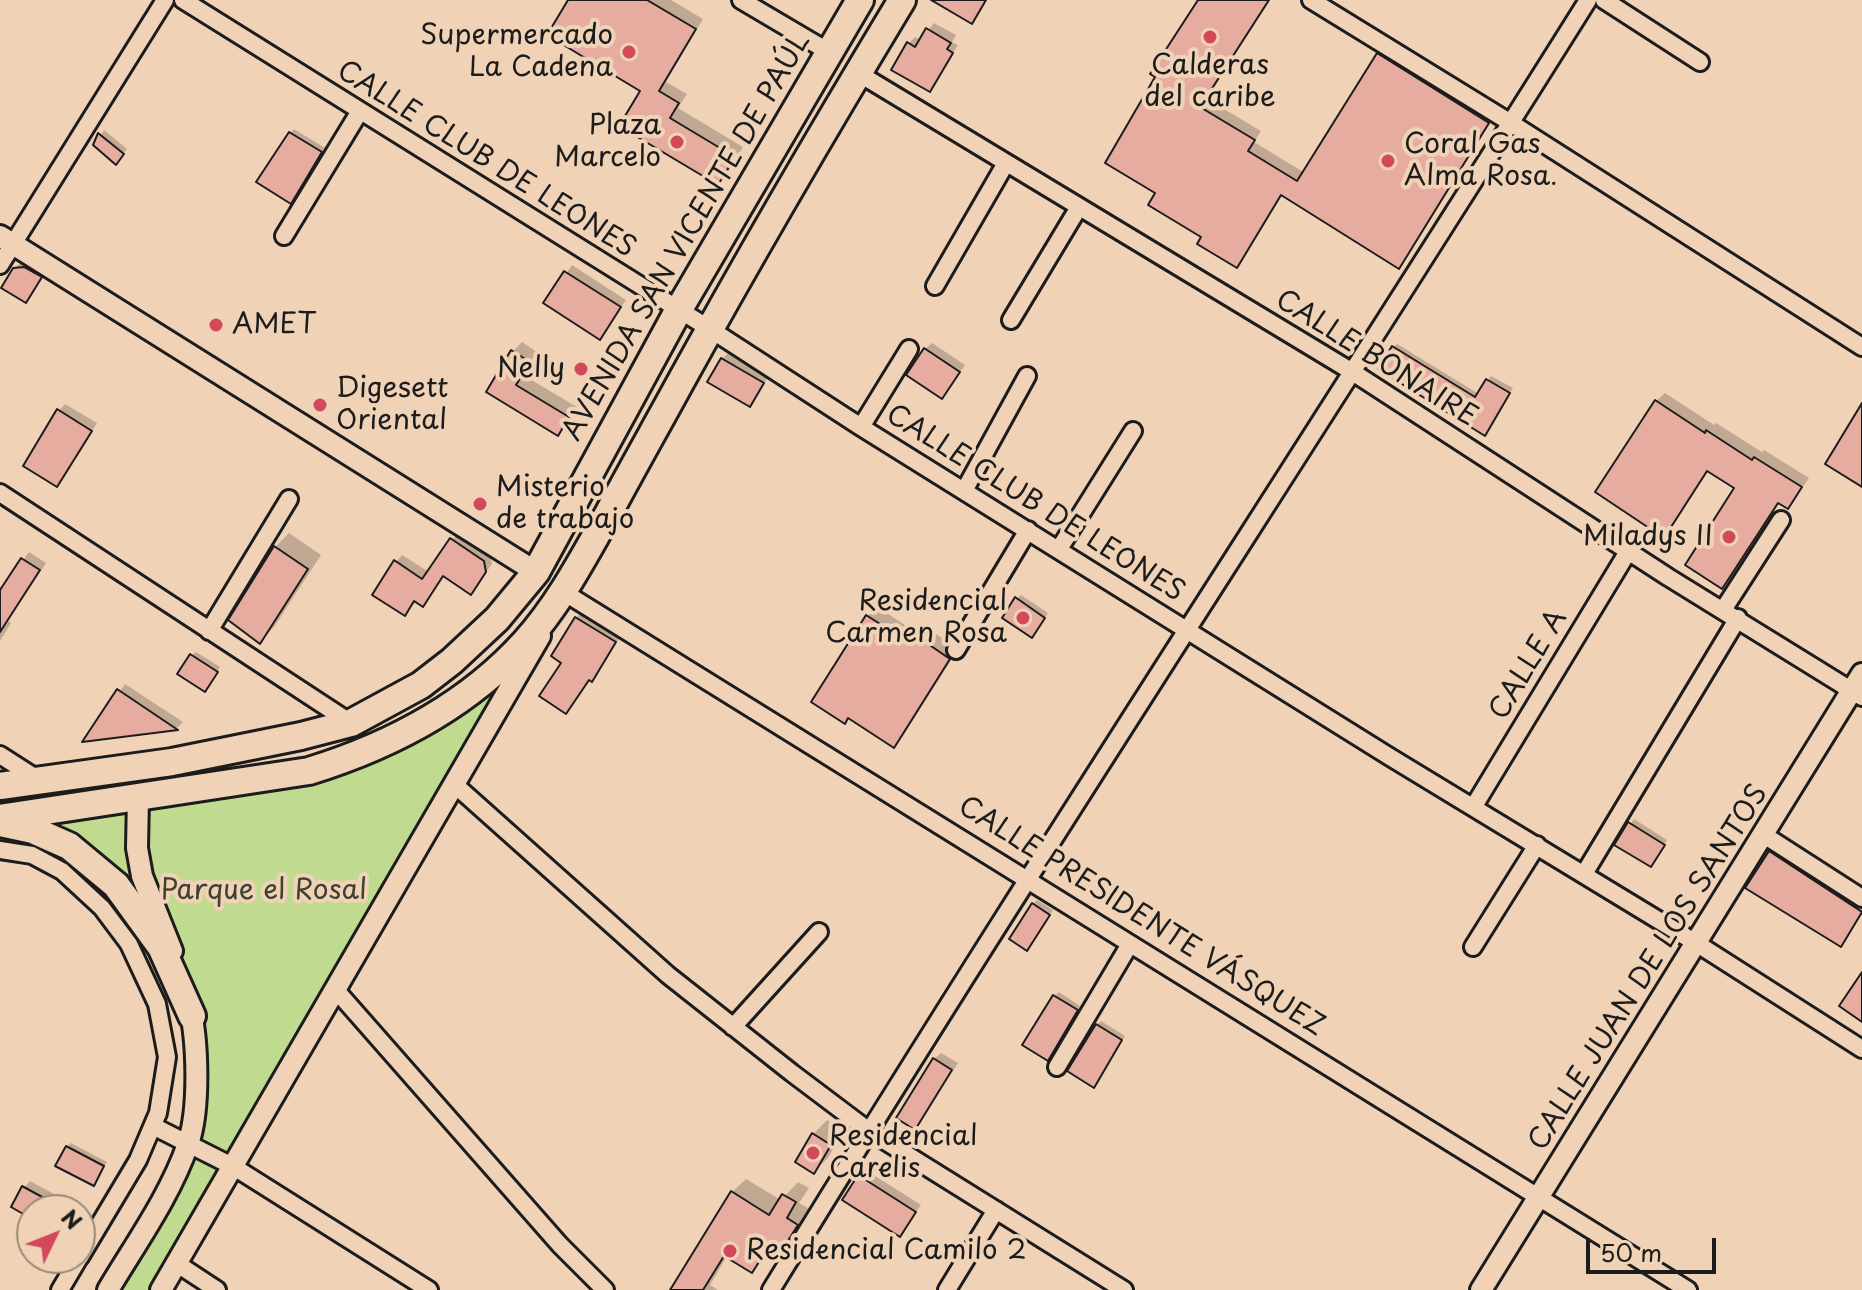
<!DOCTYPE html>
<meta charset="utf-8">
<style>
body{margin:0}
#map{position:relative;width:1862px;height:1290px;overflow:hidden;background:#f0d3b7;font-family:"Playpen Sans",sans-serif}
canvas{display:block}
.north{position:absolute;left:16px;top:1194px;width:80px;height:80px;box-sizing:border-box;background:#f0d3b7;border:2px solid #9b8a79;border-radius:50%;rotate:47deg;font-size:22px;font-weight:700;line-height:32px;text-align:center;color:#1c1c1c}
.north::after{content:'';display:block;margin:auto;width:28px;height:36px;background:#d1495b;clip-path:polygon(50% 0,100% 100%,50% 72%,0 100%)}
.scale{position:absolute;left:1586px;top:1238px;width:130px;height:36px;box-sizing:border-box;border:4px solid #1c1c1c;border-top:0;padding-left:10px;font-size:24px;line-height:28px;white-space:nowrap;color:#1c1c1c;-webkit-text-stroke:6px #f0d3b7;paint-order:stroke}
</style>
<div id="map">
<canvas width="1862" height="1290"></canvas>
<div class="north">N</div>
<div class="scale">50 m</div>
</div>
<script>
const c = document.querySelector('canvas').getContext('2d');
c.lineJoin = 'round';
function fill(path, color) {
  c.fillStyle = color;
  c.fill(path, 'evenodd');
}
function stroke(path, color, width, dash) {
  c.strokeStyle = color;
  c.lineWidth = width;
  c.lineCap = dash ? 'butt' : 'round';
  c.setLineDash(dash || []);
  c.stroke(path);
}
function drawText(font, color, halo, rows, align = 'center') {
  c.font = font + ' "Playpen Sans",sans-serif';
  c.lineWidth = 8;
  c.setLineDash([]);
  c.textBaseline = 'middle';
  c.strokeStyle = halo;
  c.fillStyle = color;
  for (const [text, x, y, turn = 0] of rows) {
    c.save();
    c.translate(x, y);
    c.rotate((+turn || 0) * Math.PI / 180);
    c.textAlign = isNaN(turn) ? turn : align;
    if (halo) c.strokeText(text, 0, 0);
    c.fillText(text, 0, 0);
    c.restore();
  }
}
const green = new Path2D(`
 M498,689L148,1290H114L191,1156L193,1001L190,978L147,873L143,805L436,729Z
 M128,810L145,906L43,823Z`);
const shadow = new Path2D(`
 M570,0H671L703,19L666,82L687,94L678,108L743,147L727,174L718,183Z
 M1201,0H1270L1207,99L1261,131L1254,142L1305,173L1378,55L1386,47L1496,114L1406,258L1398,266L1283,194L1244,257L1236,265L1158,192Z
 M934,23L956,35L952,42L958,45L930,89L908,44L915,37L921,40Z
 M294,129L325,148L294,197L290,133Z
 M104,130L127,149L116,162L95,145Z
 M19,264H29L44,273L30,297L14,269Z
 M572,265L626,300L600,338L546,303Z
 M522,342L537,352L523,375L577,407L558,433L489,392L513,351Z
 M932,343L965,365L942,397L925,349Z
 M1397,344L1479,394L1491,376L1513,388L1488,429L1393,348Z
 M729,352L769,376L749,404L722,359Z
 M1665,393L1714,425L1716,423L1762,452L1764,450L1809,478L1788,507L1780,502L1731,578L1722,587L1737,488L1709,470L1672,527L1663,535L1656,401Z
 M65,404L97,423L57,484L59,411Z
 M289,533L321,555L274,627L260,641L231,620L275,547Z
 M458,533L490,555L492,564L471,593L444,574L404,613L396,562L402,555L429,572Z
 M29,552L46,563L8,621L11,623L0,641V593Z
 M1021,595L1048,613L1036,632L1017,599Z
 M877,607L919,634L926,627L958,649L903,736L894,745L868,616Z
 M582,612L621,636L592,679L564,662L576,618Z
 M196,652L220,667L209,685L192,655Z
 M125,684L183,722L177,728L87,739Z
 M1634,819L1667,840L1654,861L1617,844Z
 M1774,848L1862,905V914L1841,945L1770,852Z
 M1037,900L1053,910L1031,944L1033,904Z
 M1059,992L1080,1006L1052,1054L1055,996Z
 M1101,1021L1125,1036L1098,1081L1097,1025Z
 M941,1053L958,1063L915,1128L934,1059Z
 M827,1120L844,1130L828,1158L814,1171L813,1134Z
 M71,1143L107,1162L97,1180L67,1147Z
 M866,1170L921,1205L899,1235L859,1176Z
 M746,1179L781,1200L798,1182L809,1188L799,1203L811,1210L796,1234L782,1248L774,1243L766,1257L752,1271L727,1256L710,1285L718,1290H673L732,1192ZM774,1233L778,1236L764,1258H760Z
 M30,1181L91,1214L80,1233V1210H32V1216L24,1188Z`);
const building = new Path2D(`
 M568,0H647L696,29L659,91L679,103L670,118L735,157L718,185L619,126L640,91L547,35Z
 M931,0H986L972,24Z
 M1198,0H1269L1200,107L1255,140L1248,151L1297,181L1377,53L1489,123L1399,269L1281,195L1237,268L1197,244L1201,237L1148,205L1155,193L1105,163L1155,77L1150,74Z
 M926,28L951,43L947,49L953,53L930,92L891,70L907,42L915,47Z
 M289,132L322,152L291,204L256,182Z
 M98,133L124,154L116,165L93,145Z
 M24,267L42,277L26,303L1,288L13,268Z
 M564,271L621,307L600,340L543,303Z
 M1392,346L1475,397L1486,379L1510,393L1485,436L1378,369Z
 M924,348L960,372L942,399L906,375Z
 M511,350L530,362L516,385L569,417L558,436L486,392Z
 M721,358L764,383L750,407L707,382Z
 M1655,400L1705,433L1706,430L1752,460L1754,457L1802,487L1788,509L1778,503L1722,589L1685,565L1734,488L1707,471L1664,538L1595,492Z
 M1862,403V487L1825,464Z
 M57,409L92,431L57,487L23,466Z
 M450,538L484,561L486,572L471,595L443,576L423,607L414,601L405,616L372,595L394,560L422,579Z
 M274,546L308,569L260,644L228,620Z
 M21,558L40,570L0,632V590Z
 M1015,597L1045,618L1032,638L1002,618Z
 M866,615L910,643L915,635L950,659L894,748L848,718L845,724L811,702Z
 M575,617L616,642L592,682L589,680L566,714L539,696L561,663L551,656Z
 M190,654L218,672L205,692L177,674Z
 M117,689L178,730L82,742Z
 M1628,822L1665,845L1651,867L1614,845Z
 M1769,851L1862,912L1841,947L1745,888Z
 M1032,903L1050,915L1027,951L1009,939Z
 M1862,972V1022L1839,1006Z
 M1053,995L1078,1010L1048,1061L1022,1045Z
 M1096,1024L1122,1040L1094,1088L1067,1071Z
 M933,1058L952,1070L915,1130L896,1118Z
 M812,1133L831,1145L814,1174L795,1162Z
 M66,1146L104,1166L94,1186L55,1166Z
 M858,1175L916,1212L900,1237L842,1200Z
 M22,1186L66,1210H32V1219L11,1207Z
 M731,1191L769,1215L782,1194L796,1202L787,1218L798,1225L782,1250L771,1243L752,1273L724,1256L703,1290H670Z`);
const minor = new Path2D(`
 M183,0L710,329L861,427L1390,757L1696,943L1862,1049
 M741,0L829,52
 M1311,0L1511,123L1862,347
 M1604,0L1700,62
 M858,73L1351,371L1668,577L1862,697
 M284,236L360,111
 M0,265L165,0
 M935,286L1006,163
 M1011,320L1079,207
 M861,427L909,349
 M964,491L1027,376
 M0,493L351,723
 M1059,549L1133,431
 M565,593L1688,1290
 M1723,610L1781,520
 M209,631L289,499
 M956,650L1028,530
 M0,755L39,780
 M454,784L668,975L792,1073L869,1131L1124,1290
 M1474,806L1629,550
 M1764,835L1862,898
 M0,850L32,855L62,871L102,908L129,944L157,1004L167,1057L158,1113L138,1160L80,1257
 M1584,874L1738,618
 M1473,947L1537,845
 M335,989L560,1245L605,1290
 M733,1027L819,932
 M1057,1067L1130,944
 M153,1126L234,1167L429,1290
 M176,1263L217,1290
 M60,1290L79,1258
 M771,1290C1037,856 1318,431 1588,0
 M947,1290L996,1210`);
const tertiary = new Path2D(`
 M0,236L536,572
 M138,797L137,848L142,876L172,951
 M108,1290C136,1243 170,1196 188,1144C200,1109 198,1040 189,1004
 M161,1290L540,636
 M1481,1290L1862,674`);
const primary = new Path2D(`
 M0,786L172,762L301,736L351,723L421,685L452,661L497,619L536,572L678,311L860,0
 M0,818L309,771C390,746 467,706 525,642C559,604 582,560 607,516C631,471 656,427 680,383C751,254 826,126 902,0
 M0,823L33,830L69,846L116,885L161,947L192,1016`);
const markers = [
 [1210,37,8,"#d1495b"],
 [629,52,8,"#d1495b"],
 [677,142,8,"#d1495b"],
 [1388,161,8,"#d1495b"],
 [216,325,8,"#d1495b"],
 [581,369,8,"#d1495b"],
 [320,405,8,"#d1495b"],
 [480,504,8,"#d1495b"],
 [1729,537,8,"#d1495b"],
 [1023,618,8,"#d1495b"],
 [813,1153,8,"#d1495b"],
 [730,1251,8,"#d1495b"]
];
const poiNames = [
 ["Supermercado",613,36,"right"],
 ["La Cadena",613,68,"right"],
 ["Calderas",1210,66,"center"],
 ["del caribe",1210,98,"center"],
 ["Plaza",661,126,"right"],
 ["Marcelo",661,158,"right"],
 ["Coral Gas",1404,145],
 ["Alma Rosa.",1404,177],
 ["AMET",232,325],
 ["Nelly",565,369,"right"],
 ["Digesett",336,389],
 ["Oriental",336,421],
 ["Misterio",496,488],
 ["de trabajo",496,520],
 ["Miladys II",1713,537,"right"],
 ["Residencial",1007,602,"right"],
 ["Carmen Rosa",1007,634,"right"],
 ["Residencial",829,1137],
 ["Carelis",829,1169],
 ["Residencial Camilo 2",746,1251]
];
const streetNames = [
 ["CALLE CLUB DE LEONES",486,160,32],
 ["AVENIDA SAN VICENTE DE PAÚL",687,237,-60],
 ["CALLE BONAIRE",1376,359,32],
 ["CALLE CLUB DE LEONES",1035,504,32],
 ["CALLE A",1529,665,-59],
 ["CALLE PRESIDENTE VÁSQUEZ",1141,917,32],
 ["CALLE JUAN DE LOS SANTOS",1649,968,-58]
];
const parkNames = [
 ["Parque el Rosal",264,891]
];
fill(green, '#c0da90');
fill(shadow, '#0003');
fill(building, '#e5ac9f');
stroke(building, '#1c1c1c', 2);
stroke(minor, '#1c1c1c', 22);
stroke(tertiary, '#1c1c1c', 26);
stroke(primary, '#1c1c1c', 32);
stroke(minor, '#f0d3b7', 16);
stroke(tertiary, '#f0d3b7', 20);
stroke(primary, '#f0d3b7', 26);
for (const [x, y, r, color] of markers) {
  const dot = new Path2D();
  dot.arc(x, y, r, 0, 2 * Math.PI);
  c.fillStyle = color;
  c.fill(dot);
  stroke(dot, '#f0d3b7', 3);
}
drawText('28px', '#1c1c1c', '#f0d3b7', poiNames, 'left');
drawText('28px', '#1c1c1c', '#f0d3b7', streetNames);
drawText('28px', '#3d4233', '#f0d3b7', parkNames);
</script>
